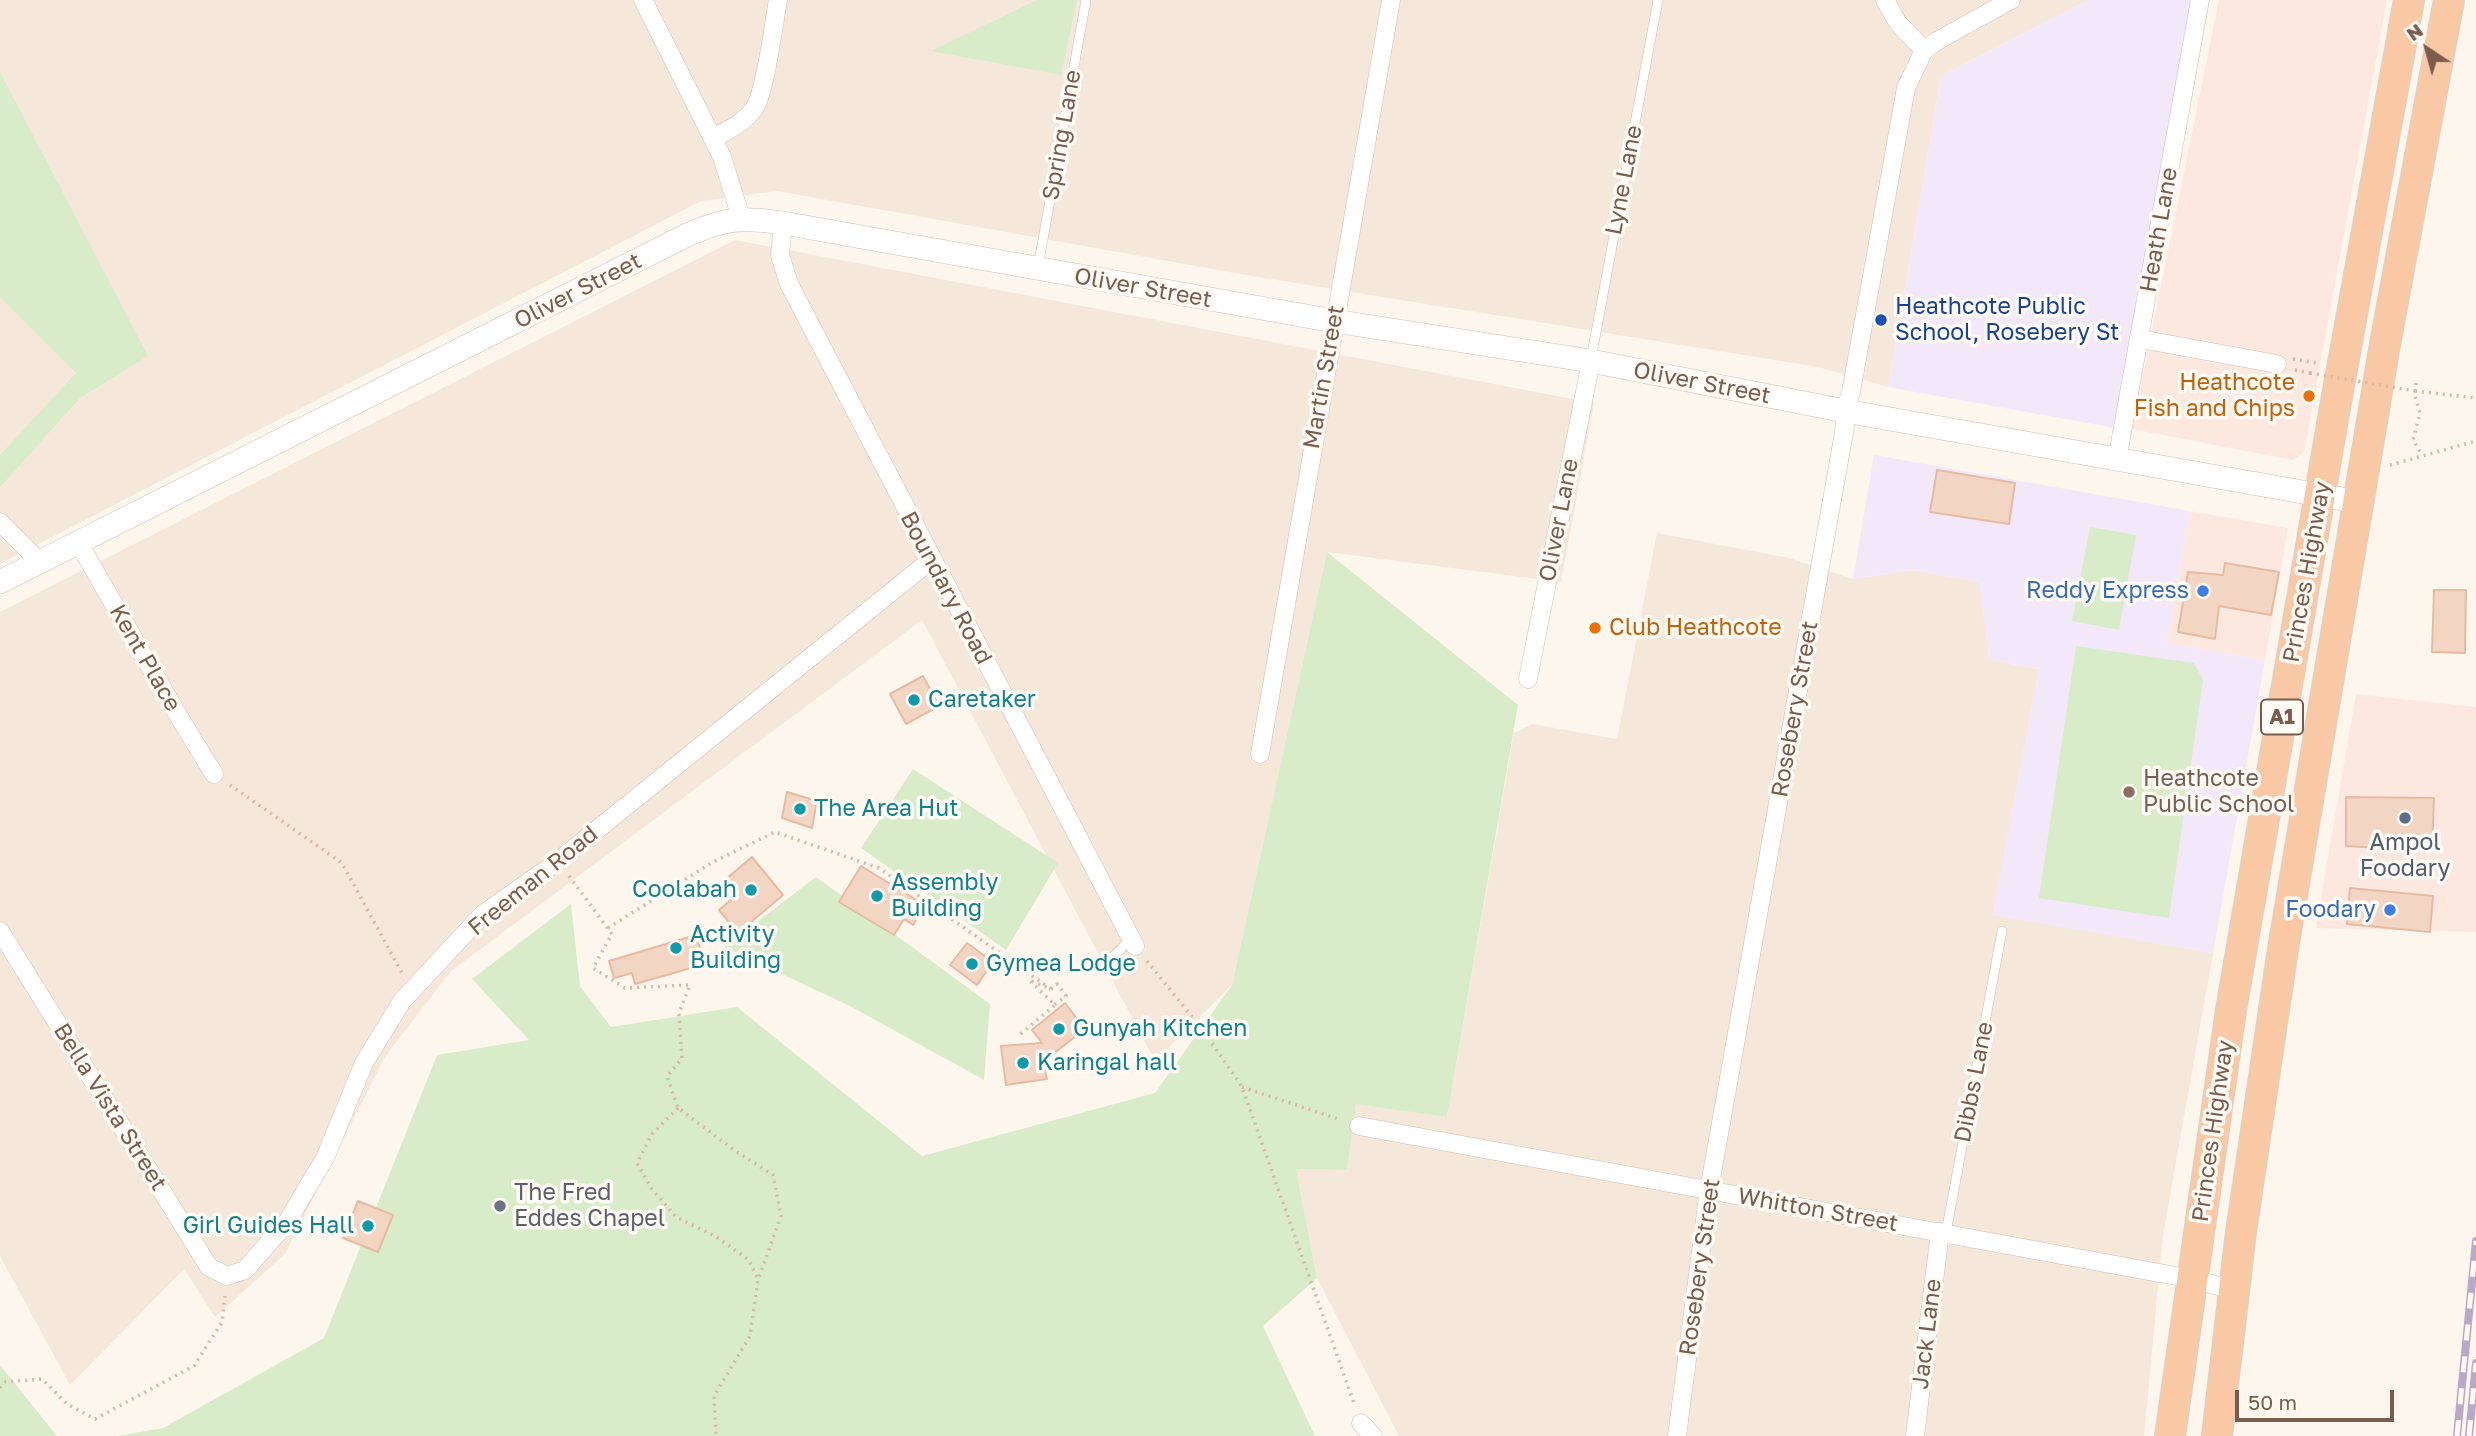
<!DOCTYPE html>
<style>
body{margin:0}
#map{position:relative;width:2476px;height:1436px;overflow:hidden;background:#fdf6ec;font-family:"Golos Text",sans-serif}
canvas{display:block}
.north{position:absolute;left:2392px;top:14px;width:70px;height:70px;-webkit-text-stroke:5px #fffaf3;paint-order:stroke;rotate:324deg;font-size:19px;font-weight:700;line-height:28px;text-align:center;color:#7a5c4d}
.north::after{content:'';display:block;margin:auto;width:24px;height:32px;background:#7a5c4d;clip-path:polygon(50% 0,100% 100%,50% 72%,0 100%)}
.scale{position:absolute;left:2235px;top:1390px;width:159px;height:32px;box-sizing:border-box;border:4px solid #7a5c4d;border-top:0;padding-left:9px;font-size:21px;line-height:24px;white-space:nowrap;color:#7a5c4d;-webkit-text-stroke:5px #fffaf3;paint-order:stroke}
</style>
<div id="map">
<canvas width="2476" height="1436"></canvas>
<div class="north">N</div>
<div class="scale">50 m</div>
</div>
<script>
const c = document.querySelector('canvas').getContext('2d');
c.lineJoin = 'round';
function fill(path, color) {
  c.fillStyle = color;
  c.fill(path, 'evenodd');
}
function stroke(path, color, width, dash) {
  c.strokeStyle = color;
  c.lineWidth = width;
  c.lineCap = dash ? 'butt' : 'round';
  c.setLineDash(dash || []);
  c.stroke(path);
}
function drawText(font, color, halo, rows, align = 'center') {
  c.font = font + ' "Golos Text",sans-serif';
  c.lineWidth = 7;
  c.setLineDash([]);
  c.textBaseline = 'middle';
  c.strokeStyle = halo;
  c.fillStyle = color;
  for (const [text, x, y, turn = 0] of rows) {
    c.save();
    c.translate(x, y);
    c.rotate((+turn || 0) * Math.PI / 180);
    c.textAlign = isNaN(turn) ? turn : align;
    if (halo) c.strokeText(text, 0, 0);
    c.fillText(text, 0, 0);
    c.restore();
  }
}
const residential = new Path2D(`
 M0,0H2088L1941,76L1888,387L1818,367L1246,275L777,191L701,201L0,564Z
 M735,240L1594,403L1561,582L1327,552L1232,985L1155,1061L922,620L451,971L385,1057L285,1254L215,1317L184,1269L70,1385L0,1256V612Z
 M1657,533L1789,558L1853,579L1912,570L1980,582L1989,660L2039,669L1993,914L2213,953L2163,1235L2144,1436H1399L1317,1278L1296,1169L1347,1170L1356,1103L1447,1117L1514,733L1533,724L1617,739Z`);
const commercial = new Path2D(`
 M2219,0H2387L2304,452L2293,460L2132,429Z
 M2190,511L2288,528L2265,660L2167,643Z
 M2356,694L2476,707V932L2316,928Z`);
const education = new Path2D(`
 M2088,0H2192L2115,428L1888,387L1941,76Z
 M1874,455L2190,511L2167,643L2265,660L2213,953L1992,915L2039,669L1989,660L1979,582L1912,570L1853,579Z`);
const green = new Path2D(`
 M1037,0H1077L1061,75L931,51Z
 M0,72L148,356L80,398L0,487V455L76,373L0,297Z
 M2090,527L2136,535L2119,630L2072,621Z
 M1327,552L1518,705L1447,1117L1356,1104L1347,1170L1296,1169L1317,1278L1263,1326L1315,1436H118L163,1428L324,1338L437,1055L529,1040L472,979L571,904L580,986L611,1027L737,1007L922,1156L1155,1093L1232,985Z
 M2076,646L2194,663L2203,680L2169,918L2039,898Z
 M913,769L1058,863L1006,950L861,848Z
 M816,877L990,1004L984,1080L850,1006L724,947Z
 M0,1365L57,1436H0Z`);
const building = new Path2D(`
 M1937,470L2015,483L2009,524L1930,512Z
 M2225,563L2279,572L2271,615L2219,606L2215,639L2178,632L2188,572L2223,575Z
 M2434,590H2466L2465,653L2432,652Z
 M923,676L939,706L906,724L890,694Z
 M787,792L817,801L812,828L782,818Z
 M2346,797L2434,798L2432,851L2346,846Z
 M752,857L783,895L738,933L719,910L731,900L719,885Z
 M861,866L925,905L913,925L904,919L894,935L839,902Z
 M2350,888L2433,896L2430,932L2347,924Z
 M696,935L705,964L635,984L632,973L614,978L609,961Z
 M967,943L993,962L977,985L950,965Z
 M1065,1003L1085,1029L1043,1062L1047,1079L1006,1085L1001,1046L1042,1043L1032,1030Z
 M358,1201L393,1215L378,1252L343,1238Z`);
const path = new Path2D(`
 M2293,359L2317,363
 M2295,370L2310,373L2311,368
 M2416,383L2415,396L2420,413L2413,440L2422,455
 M2415,391L2476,398
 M2390,465L2476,441
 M230,785L342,863L402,973
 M569,876L612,934L593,968L625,988L690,985L679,1013L682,1059L667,1076L678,1108L737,1152L773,1175L781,1216L758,1280L750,1336L714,1396L716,1436
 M608,928L713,862L775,832L879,868L1051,989L1029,980L1055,1005L1018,1036
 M1147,961L1205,1033L1242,1087L1355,1406
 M1051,989L1057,984L1066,996L1054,1005
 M1242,1087L1341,1120
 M678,1108L652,1134L637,1163L651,1188L676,1217L715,1236L749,1260L758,1280
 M0,1388L5,1382L42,1379L67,1404L95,1419L194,1366L222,1322L225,1296`);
const service = new Path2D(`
 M1038,267L1086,0
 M1591,359L1658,0
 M1112,958L1131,938
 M1946,1233L2002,931`);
const minor = new Path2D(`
 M643,0L722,157L741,218
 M1885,0L1898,23L1924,50
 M713,138C728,130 744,123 754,109C765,94 774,22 778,0
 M783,223L780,255L789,284L1135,946
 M2140,339L2277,364
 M2117,460L2200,0
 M0,522L40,562
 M78,542L179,717L214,774
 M1528,679L1591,361
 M1260,754L1391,0
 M0,931L209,1267L227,1276L245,1270L287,1222L325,1158L364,1063L402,1001L483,914L557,862L931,560
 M1359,1126L2192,1279L2234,1290
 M1361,1423L1373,1436
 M1677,1436L1709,1190L1845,427V411L1851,392L1906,88L1924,50L1937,41L2011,0
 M1915,1436L1940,1232`);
const tertiary = new Path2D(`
 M0,582L687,235C726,218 742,217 783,223L1334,321L1591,361L1845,411L2359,502`);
const trunk = new Path2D(`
 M2170,1436L2231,1010L2334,413L2409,0
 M2217,1436L2241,1232L2283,949L2385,344L2449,0`);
const rail = new Path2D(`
 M2457,1436L2476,1241
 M2469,1436L2476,1363`);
const pathBridge = new Path2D(`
 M2310,373L2415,391`);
const markers = [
 [1881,320,7,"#1a4fb4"],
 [2309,396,7,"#e8710a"],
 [2203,591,7,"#3f7fe0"],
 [1595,628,7,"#e8710a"],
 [914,700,7,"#0f9aa8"],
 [2129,792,7,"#8d6e63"],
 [800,809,7,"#0f9aa8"],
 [2405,818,7,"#5c6f8a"],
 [751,890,7,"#0f9aa8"],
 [877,896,7,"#0f9aa8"],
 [2390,910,7,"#3f7fe0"],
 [676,948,7,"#0f9aa8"],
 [972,964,7,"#0f9aa8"],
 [1059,1029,7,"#0f9aa8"],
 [1023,1063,7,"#0f9aa8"],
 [500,1206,7,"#6b7280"],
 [368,1226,7,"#0f9aa8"]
];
const shields = [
 [2282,717,42]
];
const shieldNames = [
 ["A1",2282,717]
];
const streetNames = [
 ["Spring Lane",1062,135,-80],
 ["Lyne Lane",1624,180,-79],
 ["Heath Lane",2159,230,-80],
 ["Oliver Street",1143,288,10],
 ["Oliver Street",578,291,-27],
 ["Martin Street",1324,377,-80],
 ["Oliver Street",1702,383,11],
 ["Oliver Lane",1559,520,-79],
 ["Princes Highway",2307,572,-80],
 ["Boundary Road",946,588,62],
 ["Kent Place",145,658,60],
 ["Rosebery Street",1795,709,-80],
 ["Freeman Road",533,881,-39],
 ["Dibbs Lane",1974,1082,-79],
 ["Bella Vista Street",110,1107,58],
 ["Princes Highway",2213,1131,-82],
 ["Whitton Street",1818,1210,10],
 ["Rosebery Street",1700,1267,-82],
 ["Jack Lane",1927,1334,-83]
];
const transitNames = [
 ["Heathcote Public",1895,307],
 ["School, Rosebery St",1895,333]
];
const foodNames = [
 ["Heathcote",2295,383],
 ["Fish and Chips",2295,409],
 ["Club Heathcote",1609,628,"left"]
];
const shopNames = [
 ["Reddy Express",2189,591],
 ["Foodary",2376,910]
];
const cultureNames = [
 ["Caretaker",928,700],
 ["The Area Hut",814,809],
 ["Assembly",891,883],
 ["Building",891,909],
 ["Coolabah",737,890,"right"],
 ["Activity",690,935],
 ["Building",690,961],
 ["Gymea Lodge",986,964],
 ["Gunyah Kitchen",1073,1029],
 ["Karingal hall",1037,1063],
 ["Girl Guides Hall",354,1226,"right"]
];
const educationNames = [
 ["Heathcote",2143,779],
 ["Public School",2143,805]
];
const serviceNames = [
 ["Ampol",2405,843],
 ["Foodary",2405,869]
];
const worshipNames = [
 ["The Fred",514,1193],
 ["Eddes Chapel",514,1219]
];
fill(residential, '#f5e8da');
fill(commercial, '#fde8e0');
fill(education, '#f3e8fa');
fill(green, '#d8ecc9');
fill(building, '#f3d5c3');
stroke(building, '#e6bba3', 2);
stroke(service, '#d1beb0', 10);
stroke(minor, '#d1beb0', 19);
stroke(tertiary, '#d1beb0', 24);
stroke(trunk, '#dad1cd', 32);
stroke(path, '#d9b8a5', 3.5, [2, 5]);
stroke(service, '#fff', 9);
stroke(minor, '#fff', 18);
stroke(tertiary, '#fff', 23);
stroke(trunk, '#f9c8a4', 30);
stroke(rail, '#b9a8c9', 8);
stroke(rail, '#fffaf3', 5, [16]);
stroke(pathBridge, '#d9b8a5', 3.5, [2, 5]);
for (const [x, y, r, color] of markers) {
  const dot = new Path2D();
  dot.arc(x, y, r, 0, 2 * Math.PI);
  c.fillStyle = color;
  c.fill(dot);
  stroke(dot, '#fffaf3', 2.5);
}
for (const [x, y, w] of shields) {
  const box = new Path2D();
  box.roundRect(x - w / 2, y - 17.5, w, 35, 5);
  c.fillStyle = '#fffaf3';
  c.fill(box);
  stroke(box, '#7a5c4d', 2);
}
drawText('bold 21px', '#7a5c4d', null, shieldNames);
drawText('23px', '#7a5c4d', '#fffaf3', streetNames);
drawText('23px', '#164399', '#fffaf3', transitNames, 'left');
drawText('23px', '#c56008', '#fffaf3', foodNames, 'right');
drawText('23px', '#366cbe', '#fffaf3', shopNames, 'right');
drawText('23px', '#0d838f', '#fffaf3', cultureNames, 'left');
drawText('23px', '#785e54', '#fffaf3', educationNames, 'left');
drawText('23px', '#4e5e75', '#fffaf3', serviceNames);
drawText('23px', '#5b616d', '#fffaf3', worshipNames, 'left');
</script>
